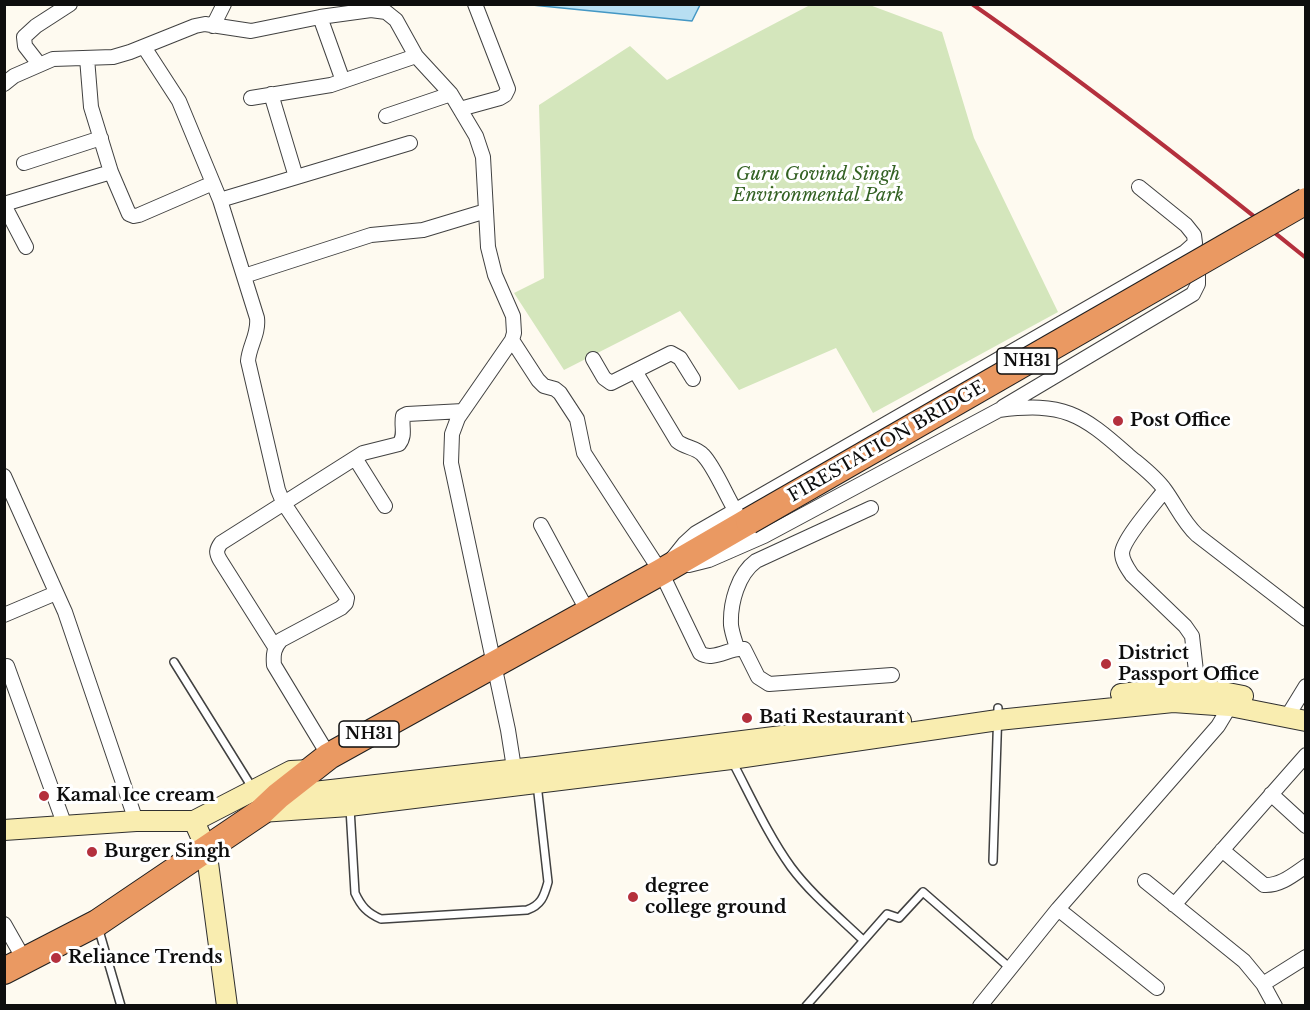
<!DOCTYPE html>
<style>
body{margin:0}
#map{position:relative;width:1310px;height:1010px;overflow:hidden;background:#fefaf0;font-family:"Libre Baskerville",serif}
canvas{display:block}
.frame{position:absolute;inset:0;border:6px solid #0e0e0e;pointer-events:none}
</style>
<div id="map">
<canvas width="1310" height="1010"></canvas>
<div class="frame"></div>
</div>
<script>
const c = document.querySelector('canvas').getContext('2d');
c.lineJoin = 'round';
function fill(path, color) {
  c.fillStyle = color;
  c.fill(path, 'evenodd');
}
function stroke(path, color, width, dash) {
  c.strokeStyle = color;
  c.lineWidth = width;
  c.lineCap = dash ? 'butt' : 'round';
  c.setLineDash(dash || []);
  c.stroke(path);
}
function drawText(font, color, halo, rows, align = 'center') {
  c.font = font + ' "Libre Baskerville",serif';
  c.lineWidth = 6;
  c.setLineDash([]);
  c.textBaseline = 'middle';
  c.strokeStyle = halo;
  c.fillStyle = color;
  for (const [text, x, y, turn = 0] of rows) {
    c.save();
    c.translate(x, y);
    c.rotate((+turn || 0) * Math.PI / 180);
    c.textAlign = isNaN(turn) ? turn : align;
    if (halo) c.strokeText(text, 0, 0);
    c.fillText(text, 0, 0);
    c.restore();
  }
}
const green = new Path2D(`
 M867,4L942,32L974,138L1058,312L873,413L836,348L739,390L680,311L564,370L514,293L544,278L539,105L630,46L667,80L810,5Z`);
const water = new Path2D(`
 M532,5H700L692,21Z`);
const lane = new Path2D(`
 M174,662L253,789
 M732,761C751,797 768,835 791,867C811,894 839,917 863,940
 M350,808L355,893C361,906 367,913 381,919L527,910C541,905 544,897 548,882L537,784
 M993,861L998,708
 M98,927L121,1006
 M806,1006L887,914L899,918L923,892L1010,968`);
const street = new Path2D(`
 M320,17L343,81
 M213,26L224,4
 M144,47L179,101L213,183
 M87,58L91,107L111,172L129,214L134,216L139,215L213,183L220,200L257,318C259,334 249,346 248,361L278,490L283,502L347,598L346,603L341,608L281,640C274,648 273,654 274,665L329,756
 M39,64L25,46L24,37L36,26L70,4
 M4,84L14,76L53,59L113,57L130,52L195,26L205,24L251,31L320,17L371,10L386,12L396,20L416,56L451,94L476,136L483,157L488,247L495,275L513,316L514,333L512,340L458,418L452,434L451,463L508,730L514,768
 M271,94L296,177
 M251,98L331,85L416,56
 M460,109L500,98L505,95L508,89L475,4
 M386,116L451,94
 M24,163L101,138
 M220,200L410,143
 M4,204L111,172
 M4,205L26,247
 M244,276L371,235L423,230L486,211
 M512,340L538,380L544,386L555,389L560,393L577,419L584,453L661,572L700,653C713,662 730,647 744,649L758,677L769,684L892,675
 M593,359L604,378L611,383L635,371L677,441C685,448 696,447 703,455C714,466 726,495 735,510
 M635,371L671,353L680,358L693,379
 M1003,407L1193,294L1198,284V271L1189,264
 M355,458L385,506
 M4,476L65,612L136,821
 M1165,490C1155,503 1123,539 1122,553C1122,561 1128,569 1132,575L1185,626L1192,636L1198,689
 M541,525L588,612
 M672,559L684,544L696,533L1185,252L1195,243L1194,235L1186,225L1139,187
 M689,565L709,560L764,536L999,410C1063,402 1081,413 1128,455C1141,466 1155,476 1165,490C1176,505 1183,522 1197,535L1306,619
 M4,615L56,593
 M275,647L220,560C216,553 216,550 221,543L363,453L399,444C406,435 401,427 403,416L407,414L463,411
 M737,648C735,641 732,633 731,625C730,603 738,574 756,561L871,508
 M7,666L65,826
 M1287,717L1306,686
 M1271,794L1306,826
 M1222,850L1264,885C1280,886 1293,875 1306,866
 M1145,881L1244,961L1263,984L1275,1006
 M1174,905L1306,755
 M1058,909L1157,988
 M4,924L25,961
 M1263,984L1306,957
 M980,1006L1058,909L1218,726L1230,706`);
const secondary = new Path2D(`
 M1121,694C1168,689 1196,686 1243,696
 M278,796L536,767L901,721
 M261,812L349,806L731,759L998,720L1173,702L1230,706L1306,721
 M194,821L291,771L310,770
 M4,830L136,821H194L206,848L227,1006`);
const highway = new Path2D(`
 M4,971L97,923L261,812L278,796L329,756L661,572L749,521`);
const rail = new Path2D(`
 M972,4C1087,84 1197,170 1306,258`);
const highwayBridge = new Path2D(`
 M749,521L1306,201`);
const markers = [
 [1118,421,6,"#b4303d"],
 [1106,664,6,"#b4303d"],
 [747,718,6,"#b4303d"],
 [44,796,6,"#b4303d"],
 [92,852,6,"#b4303d"],
 [633,897,6,"#b4303d"],
 [56,958,6,"#b4303d"]
];
const shields = [
 [1027,361,60],
 [369,734,60]
];
const shieldNames = [
 ["NH31",1027,361],
 ["NH31",369,734]
];
const parkNames = [
 ["Guru Govind Singh",818,175],
 ["Environmental Park",818,196]
];
const poiNames = [
 ["Post Office",1130,421],
 ["District",1118,654],
 ["Passport Office",1118,675],
 ["Bati Restaurant",759,718],
 ["Kamal Ice cream",56,796],
 ["Burger Singh",104,852],
 ["degree",645,887],
 ["college ground",645,908],
 ["Reliance Trends",68,958]
];
const streetNames = [
 ["FIRESTATION BRIDGE",887,442,-30]
];
fill(green, '#d4e6bc');
fill(water, '#b8dff2');
stroke(water, '#4497c4', 1.5);
stroke(lane, '#414141', 10);
stroke(street, '#414141', 16);
stroke(secondary, '#303030', 22);
stroke(highway, '#1f1f1f', 28);
stroke(lane, '#fff', 7);
stroke(street, '#fff', 14);
stroke(secondary, '#f9edb0', 20);
stroke(highway, '#ea9962', 26);
stroke(rail, '#b4303d', 4);
stroke(highwayBridge, '#1f1f1f', 28, []);
stroke(highwayBridge, '#ea9962', 26);
for (const [x, y, r, color] of markers) {
  const dot = new Path2D();
  dot.arc(x, y, r, 0, 2 * Math.PI);
  c.fillStyle = color;
  c.fill(dot);
  stroke(dot, '#fff', 2);
}
for (const [x, y, w] of shields) {
  const box = new Path2D();
  box.roundRect(x - w / 2, y - 13, w, 26, 4.5);
  c.fillStyle = '#fff';
  c.fill(box);
  stroke(box, '#0e0e0e', 1.5);
}
drawText('bold 16px', '#0e0e0e', null, shieldNames);
drawText('italic 18px', '#336123', '#fff', parkNames);
drawText('bold 18px', '#0e0e0e', '#fff', poiNames, 'left');
drawText('18px', '#0e0e0e', '#fff', streetNames);
</script>
